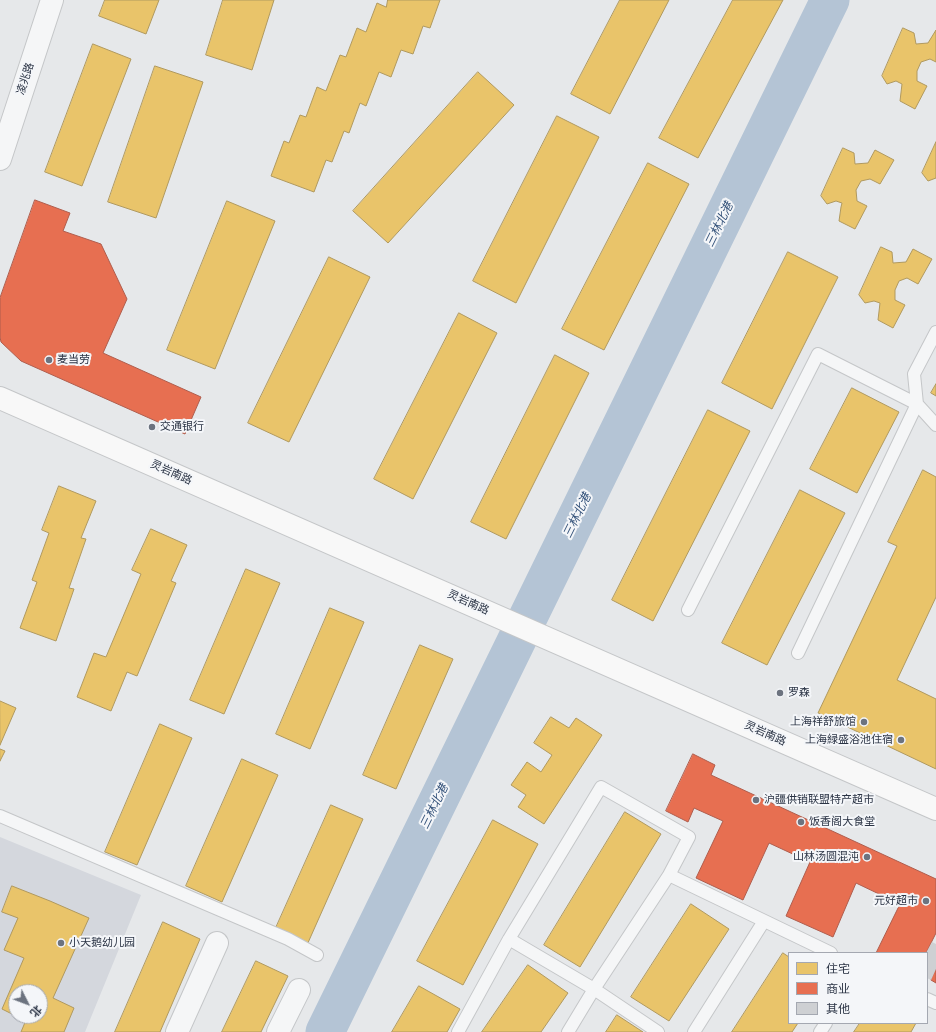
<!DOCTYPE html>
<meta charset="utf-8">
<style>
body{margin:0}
#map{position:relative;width:936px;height:1032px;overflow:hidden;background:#e6e8ea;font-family:Jost,"Noto Sans SC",sans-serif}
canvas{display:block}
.legend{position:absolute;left:788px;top:952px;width:140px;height:72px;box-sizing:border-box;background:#f4f6f9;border:1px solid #a4a8b1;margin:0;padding:5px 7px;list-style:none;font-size:12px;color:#2b3445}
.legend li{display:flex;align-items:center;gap:8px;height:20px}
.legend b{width:20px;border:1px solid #a4a8b1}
.north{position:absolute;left:8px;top:984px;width:40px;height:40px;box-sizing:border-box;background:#f4f6f9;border:1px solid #a4a8b1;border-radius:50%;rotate:132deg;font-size:11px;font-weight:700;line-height:16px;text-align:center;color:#2b3445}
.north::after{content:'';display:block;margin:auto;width:14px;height:18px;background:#6c737f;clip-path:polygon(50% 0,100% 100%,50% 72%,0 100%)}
</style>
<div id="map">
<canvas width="936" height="1032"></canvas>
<ul class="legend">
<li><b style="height:11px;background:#e9c46a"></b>住宅</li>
<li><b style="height:11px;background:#e76f51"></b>商业</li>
<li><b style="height:11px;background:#ced0d3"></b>其他</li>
</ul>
<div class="north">北</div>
</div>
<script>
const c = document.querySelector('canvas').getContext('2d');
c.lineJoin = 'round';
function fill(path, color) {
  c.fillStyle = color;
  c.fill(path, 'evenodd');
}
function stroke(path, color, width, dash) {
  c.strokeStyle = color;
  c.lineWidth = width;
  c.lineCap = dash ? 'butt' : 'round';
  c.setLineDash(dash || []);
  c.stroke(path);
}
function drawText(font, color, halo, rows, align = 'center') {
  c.font = font + ' Jost,"Noto Sans SC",sans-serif';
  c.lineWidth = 4;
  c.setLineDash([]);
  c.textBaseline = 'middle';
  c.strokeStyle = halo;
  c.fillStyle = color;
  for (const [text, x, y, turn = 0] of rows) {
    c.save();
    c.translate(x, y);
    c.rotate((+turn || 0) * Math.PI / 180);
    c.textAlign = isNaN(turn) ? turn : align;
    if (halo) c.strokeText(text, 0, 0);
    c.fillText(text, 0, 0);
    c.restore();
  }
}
const built = new Path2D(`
 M0,837L141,895L85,1032H0ZM16,992H40V1016H16Z`);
const homes = new Path2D(`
 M105,0H159L146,34L99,16Z
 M223,0H274L252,70L206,55Z
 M388,0H440L430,28L423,26L413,54L401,50L391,77L379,72L366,106L360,103L349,133L344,131L332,162L326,160L314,192L271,176L284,141L289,143L300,115L306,117L317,87L326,91L340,55L346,57L357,28L366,32L377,3L386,7Z
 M620,0H669L610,114L571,94Z
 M733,0H783L698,158L659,138Z
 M903,28L914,33L916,44L928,43L936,30V62L930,59L921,62L917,71V81L927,86L915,109L900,101L902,84L896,81L887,84L882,76Z
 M93,44L131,59L82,186L45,172Z
 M155,66L203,82L156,218L108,202Z
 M478,72L514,105L388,243L353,211Z
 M557,116L599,137L516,303L473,281Z
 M936,142V178L928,181L922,173Z
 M843,148L854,153L855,164L868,163L875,150L894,160L880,184L870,179L861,181L856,190L857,201L867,206L855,229L839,221L841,207L842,203L836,201L827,204L821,196Z
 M648,163L689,184L604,350L562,329Z
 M227,201L275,221L215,369L167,350Z
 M881,247L892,252L893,263L906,262L913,249L932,259L918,284L907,278L899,281L895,290V300L905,305L893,328L878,320L880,303L874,301L865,303L859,295Z
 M788,252L838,277L772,409L722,383Z
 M329,257L370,277L289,442L248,423Z
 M459,313L497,333L413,499L374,479Z
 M555,355L589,373L506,539L471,522Z
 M936,384V396L931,393Z
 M852,388L899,412L857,493L810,469Z
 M708,410L750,431L653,621L612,600Z
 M923,470L936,477V597L897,680L936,699V769L818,713L897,546L888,542Z
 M59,486L96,501L81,538L86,539L69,588L74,589L56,641L20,628L37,582L32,580L49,533L42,530Z
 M800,490L845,513L767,665L722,643Z
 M151,529L187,545L171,581L176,583L137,676L127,672L111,711L77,697L94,653L106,657L141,574L132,570Z
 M246,569L280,583L224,714L190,700Z
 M330,608L364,622L310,749L276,734Z
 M420,645L453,659L396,789L363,775Z
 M0,701L16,708L0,745Z
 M551,717L569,728L576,718L602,735L544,824L518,807L526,795L511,785L527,762L541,772L552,755L534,743Z
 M160,724L192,738L137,865L105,852Z
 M0,749L5,751L0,761Z
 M242,759L278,775L222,902L186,886Z
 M331,805L363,819L307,945L275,930Z
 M625,812L661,834L580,967L544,945Z
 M493,820L538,844L463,985L417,961Z
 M12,886L50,901L89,918L53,998L74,1008L64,1032H21L26,1020L17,1016H40V992H16V1016L2,1009L24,958L4,950L18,918L2,912Z
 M691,904L729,929L669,1021L631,997Z
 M163,922L200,939L160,1032H115Z
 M783,953L789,957V1023H798L792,1032H732Z
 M256,961L288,976L261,1032H222Z
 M528,965L568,993L541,1032H482Z
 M419,986L460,1009L447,1032H392Z
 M617,1015L643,1032H606Z
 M860,1023H916L911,1032H854Z`);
const shops = new Path2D(`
 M35,200L70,213L63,231L101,244L127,299L103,353L201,397L185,434L21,361L1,342L0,337V298Z
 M693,754L715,765L711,775L936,879V933L926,953H876L900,904L856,883L833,937L786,916L810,862L769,843L743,900L696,878L723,821L694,808L688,822L666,811Z
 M936,969V983L931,980Z`);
const river = new Path2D(`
 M325,1032L830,0`);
const building = new Path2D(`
 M932,942L936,944V969L931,980L927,978V953H926Z`);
const lane = new Path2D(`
 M688,610L818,354L917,404L936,425
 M798,653L917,404L914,374L936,332
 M0,816L288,939L317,955
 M509,939L594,989L658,1032
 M927,999L936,1003
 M458,1032L509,939L601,787L689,837L669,875L831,953
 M568,1032L594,989L669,875
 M694,1032L764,921
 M820,1032L826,1023`);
const street = new Path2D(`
 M0,159L52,0
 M177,1032L217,943
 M278,1032L299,990`);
const secondary = new Path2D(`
 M0,398L936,809`);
const markers = [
 [49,360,4,"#6c737f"],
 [152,427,4,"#6c737f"],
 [780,693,4,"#6c737f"],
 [864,722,4,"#6c737f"],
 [901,740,4,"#6c737f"],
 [756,800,4,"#6c737f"],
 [801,822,4,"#6c737f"],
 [867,857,4,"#6c737f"],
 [926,901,4,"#6c737f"],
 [61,943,4,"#6c737f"]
];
const streetNames = [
 ["凌兆路",26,79,-72],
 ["灵岩南路",171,473,24],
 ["灵岩南路",468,603,24],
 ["灵岩南路",765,734,24]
];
const poiNames = [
 ["麦当劳",57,360],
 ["交通银行",160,427],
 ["罗森",788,693],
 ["上海祥舒旅馆",856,722,"right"],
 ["上海緑盛浴池住宿",893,740,"right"],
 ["沪疆供销联盟特产超市",764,800],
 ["饭香阁大食堂",809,822],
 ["山林汤圆混沌",859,857,"right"],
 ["元好超市",918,901,"right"],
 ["小天鹅幼儿园",69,943]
];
const waterNames = [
 ["三林北港",720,225,-64],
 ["三林北港",578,516,-64],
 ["三林北港",435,807,-64]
];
fill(built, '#d4d7dd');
fill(homes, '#e9c46a');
stroke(homes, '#b0995f', 1);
fill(shops, '#e76f51');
stroke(shops, '#af5d4d', 1);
stroke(river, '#b4c4d5', 39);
fill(building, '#ced0d3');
stroke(lane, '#c4c6c8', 14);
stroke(street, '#c4c6c8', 24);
stroke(secondary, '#c4c6c8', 24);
stroke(lane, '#f5f6f7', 12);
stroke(street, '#f5f6f7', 22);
stroke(secondary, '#f8f8f8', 22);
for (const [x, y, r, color] of markers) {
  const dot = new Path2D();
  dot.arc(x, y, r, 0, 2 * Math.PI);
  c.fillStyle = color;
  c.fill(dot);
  stroke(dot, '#f4f6f9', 1.5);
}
drawText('11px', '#2b3445', '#f4f6f9', streetNames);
drawText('11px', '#2b3445', '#f4f6f9', poiNames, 'left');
drawText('italic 12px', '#34527a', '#f4f6f9', waterNames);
</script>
